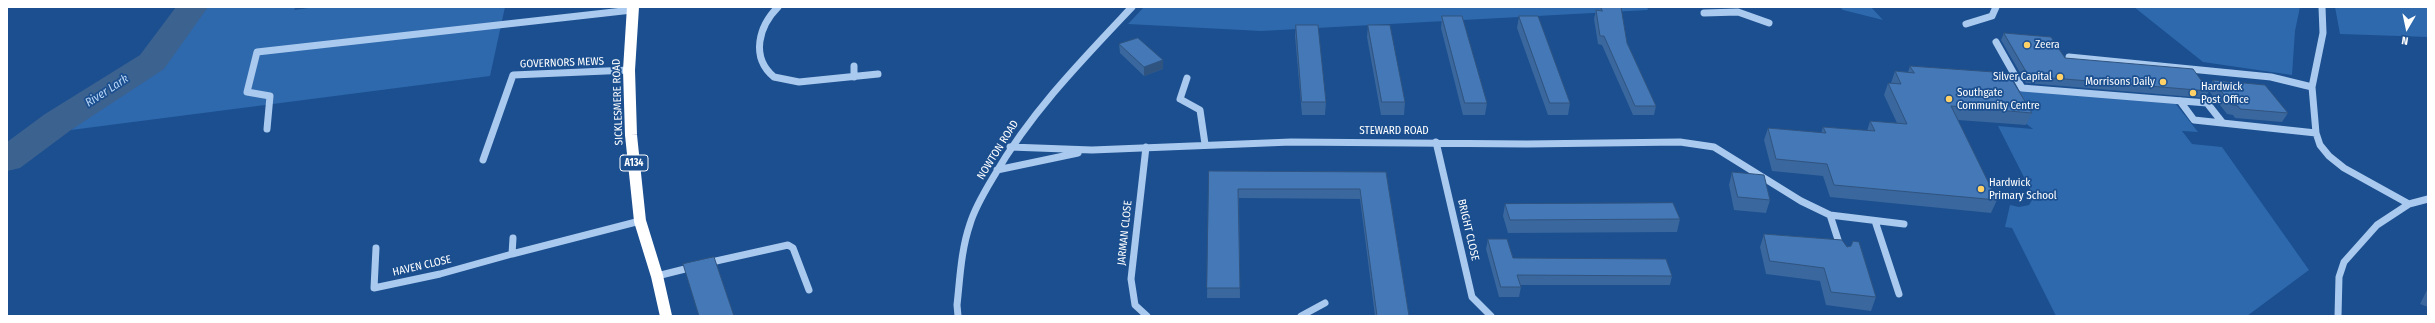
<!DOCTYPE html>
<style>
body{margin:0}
#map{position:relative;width:2435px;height:323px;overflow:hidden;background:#1b4f8f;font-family:"Fira Sans Condensed",sans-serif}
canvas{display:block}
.frame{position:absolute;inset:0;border:8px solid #fff;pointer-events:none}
.north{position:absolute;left:2387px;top:8px;width:40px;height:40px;-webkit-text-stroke:3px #1b4f8f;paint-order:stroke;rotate:189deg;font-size:11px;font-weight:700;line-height:16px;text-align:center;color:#fff}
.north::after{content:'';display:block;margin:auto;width:14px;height:18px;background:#fff;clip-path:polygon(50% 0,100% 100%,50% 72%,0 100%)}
</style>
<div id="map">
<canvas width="2435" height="323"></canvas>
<div class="frame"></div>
<div class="north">N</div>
</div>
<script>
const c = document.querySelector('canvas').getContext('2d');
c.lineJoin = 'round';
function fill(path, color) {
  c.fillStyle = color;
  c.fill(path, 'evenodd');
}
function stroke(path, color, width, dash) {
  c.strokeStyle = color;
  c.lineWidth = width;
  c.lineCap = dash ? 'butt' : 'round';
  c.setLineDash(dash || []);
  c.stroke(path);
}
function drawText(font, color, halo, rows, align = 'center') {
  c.font = font + ' "Fira Sans Condensed",sans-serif';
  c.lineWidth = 3.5;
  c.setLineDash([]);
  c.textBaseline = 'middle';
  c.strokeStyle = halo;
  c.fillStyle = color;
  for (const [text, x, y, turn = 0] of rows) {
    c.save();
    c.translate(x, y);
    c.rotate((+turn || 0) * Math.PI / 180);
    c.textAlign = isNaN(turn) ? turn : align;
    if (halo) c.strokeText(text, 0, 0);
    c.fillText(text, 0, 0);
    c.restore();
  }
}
const green = new Path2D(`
 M204,7H296L294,10L316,7H505L490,76L71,130C103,105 136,80 165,50C178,36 188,19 204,7Z
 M1144,7H1647L1648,10L1261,31L1128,24Z
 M1840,7H1871L1883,20L1843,10Z
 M2134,7H2300L2295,31L2292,75L2203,62Z
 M2335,7H2428V37L2340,34Z
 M2012,89L2175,103L2198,132L2182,131L2192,144L2222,147L2309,270L2247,316H2056L2012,228L2005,227L2010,205L2019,207L2029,205L2034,197L1998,126L2033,129C2019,120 2014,105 2012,89Z`);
const river = new Path2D(`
 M176,7H208L164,69L71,130L20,168L7,171V142L45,114L140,55Z`);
const minor = new Path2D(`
 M778,7C759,26 750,57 774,77L799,82L878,74
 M2322,7L2323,33L2312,87L2316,133L2320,145L2329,156L2344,168L2409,204
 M1704,13L1738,12L1769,23
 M1966,24L1992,16L1996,7
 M1996,42L2022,88L2207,103L2222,122
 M2069,57L2271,77L2312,87
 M854,66V77
 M1187,78L1180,99L1200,110L1205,144
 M2180,101L2194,120L2316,133
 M267,129L270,96L247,92L257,52L632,10
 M1436,142L1472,297L1491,316
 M1010,147L1092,150L1291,142L1527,144L1680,142L1714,147L1801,201L1830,215L1904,224
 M1146,147L1131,279L1135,305L1147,316
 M483,160L513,75L629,70
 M997,170L1078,153
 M1830,215L1841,249
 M1875,221L1899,294
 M513,238L512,254L640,221
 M376,248L374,288L440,274L512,254
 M707,263L788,245L793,248L809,290
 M657,276L693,267
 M958,316L957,305C960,278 961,250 970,224C975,207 985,191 994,176C1031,112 1082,60 1132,7
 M1301,316L1325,303
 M2338,316L2339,277L2344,262L2377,225L2409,204L2428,199`);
const highway = new Path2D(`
 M633,7L629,70L631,135L640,221L657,276L666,316`);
const wall = new Path2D(`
 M1601,7H1614L1627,43L1656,106L1654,115H1633L1602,45L1598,44L1594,19L1596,10H1600Z
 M1442,16L1487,103L1485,115H1463L1441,28Z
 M1519,16L1570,103L1568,115H1548L1517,28Z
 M1296,25L1326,102L1325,115H1302L1295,36Z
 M1368,25L1405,102L1404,115H1381L1367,37Z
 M2004,33L2065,58L2208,89L2213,80L2288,113L2282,122L2235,118L2233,115L2227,114L2209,91L2205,98L2026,83L2001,40Z
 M1119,44L1163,69L1144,76L1120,53Z
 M1910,66L2032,113L2026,125L1958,120L1997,200L1991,213L1830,197L1823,176L1772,171L1764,140L1768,128L1821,133L1823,127L1867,131L1870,121L1897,123L1884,95L1888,83H1891L1895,71L1908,72Z
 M1209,171L1386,172L1409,316H1375L1360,199L1239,198L1240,298H1207Z
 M1732,172L1770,200L1766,213L1734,210L1729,185Z
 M1505,204L1680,219L1677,232L1508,233L1503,216Z
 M1764,234L1842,240L1876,297L1871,311L1826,305L1820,281L1766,274L1760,247Z
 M1488,239L1513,258L1672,276L1670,285H1520L1521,287L1519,297H1499L1486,249Z
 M2428,288V307L2420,304Z`);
const shadedWall = new Path2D(`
 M1163,60V69L1144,76V67Z`);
const building = new Path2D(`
 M1601,7H1621L1627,43L1656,106H1635L1604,36H1600L1596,10L1602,11Z
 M1442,16H1462L1487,103H1465Z
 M1519,16H1538L1570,103H1550Z
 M1296,25H1318L1326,102H1302Z
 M1368,25H1390L1405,102H1382Z
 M2004,33L2051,37L2065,58L2193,69L2209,91L2029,76Z
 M1138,38L1163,60L1144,67L1119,44Z
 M1910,66L2008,73L2032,113L1951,106L1997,200L1834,185L1827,164L1776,159L1768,128L1826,133L1823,127L1875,131L1870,121L1907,124L1888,83L1901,84L1895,71L1914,73Z
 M2213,80L2265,85L2288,113L2240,109L2238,106L2232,105Z
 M1209,171L1386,172L1409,316H1377L1360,189H1238L1240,288H1207Z
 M1732,172L1764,175L1770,200L1738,197Z
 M1673,203L1680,219L1510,220L1505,204Z
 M1764,234L1842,240L1847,247L1851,246L1853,241L1859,242L1876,297L1831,292L1824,268L1770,261Z
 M1488,239H1507L1513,258L1666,259L1672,276L1517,275L1521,287H1501Z
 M714,257L734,316H699L683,264Z`);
const markers = [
 [2027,45,4,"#ffd166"],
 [2060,77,4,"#ffd166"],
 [2163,82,4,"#ffd166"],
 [2193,93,4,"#ffd166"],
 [1949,99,4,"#ffd166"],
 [1981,189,4,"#ffd166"]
];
const shields = [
 [634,163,28]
];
const shieldNames = [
 ["A134",634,163]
];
const poiNames = [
 ["Zeera",2035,45],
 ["Silver Capital",2052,77,"right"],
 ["Morrisons Daily",2155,82,"right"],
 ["Hardwick",2201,87],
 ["Post Office",2201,100],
 ["Southgate",1957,93],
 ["Community Centre",1957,106],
 ["Hardwick",1989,183],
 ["Primary School",1989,196]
];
const streetNames = [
 ["GOVERNORS MEWS",562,63,-2],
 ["SICKLESMERE ROAD",618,102,-92],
 ["STEWARD ROAD",1394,131],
 ["NOWTON ROAD",998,150,-58],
 ["BRIGHT CLOSE",1468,230,77],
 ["JARMAN CLOSE",1125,233,-84],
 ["HAVEN CLOSE",422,266,-13]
];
const waterNames = [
 ["River Lark",107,91,-33]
];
fill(green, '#2e69ad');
fill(river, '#3c6290');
stroke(minor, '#a9c9ee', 7);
stroke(highway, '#fff', 12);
fill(wall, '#3a679d');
fill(shadedWall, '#305480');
fill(building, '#4478b7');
stroke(building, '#305480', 1);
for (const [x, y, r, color] of markers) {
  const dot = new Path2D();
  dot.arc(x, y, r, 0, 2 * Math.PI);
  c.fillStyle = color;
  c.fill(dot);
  stroke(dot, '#1b4f8f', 1.5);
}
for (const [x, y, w] of shields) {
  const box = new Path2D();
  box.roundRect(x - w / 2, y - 8, w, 16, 3);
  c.fillStyle = '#1b4f8f';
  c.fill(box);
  stroke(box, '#fff', 1);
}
drawText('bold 10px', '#fff', null, shieldNames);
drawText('11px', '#fff', '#1b4f8f', poiNames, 'left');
drawText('11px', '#fff', '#1b4f8f', streetNames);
drawText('italic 12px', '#b5d3f5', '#1b4f8f', waterNames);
</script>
